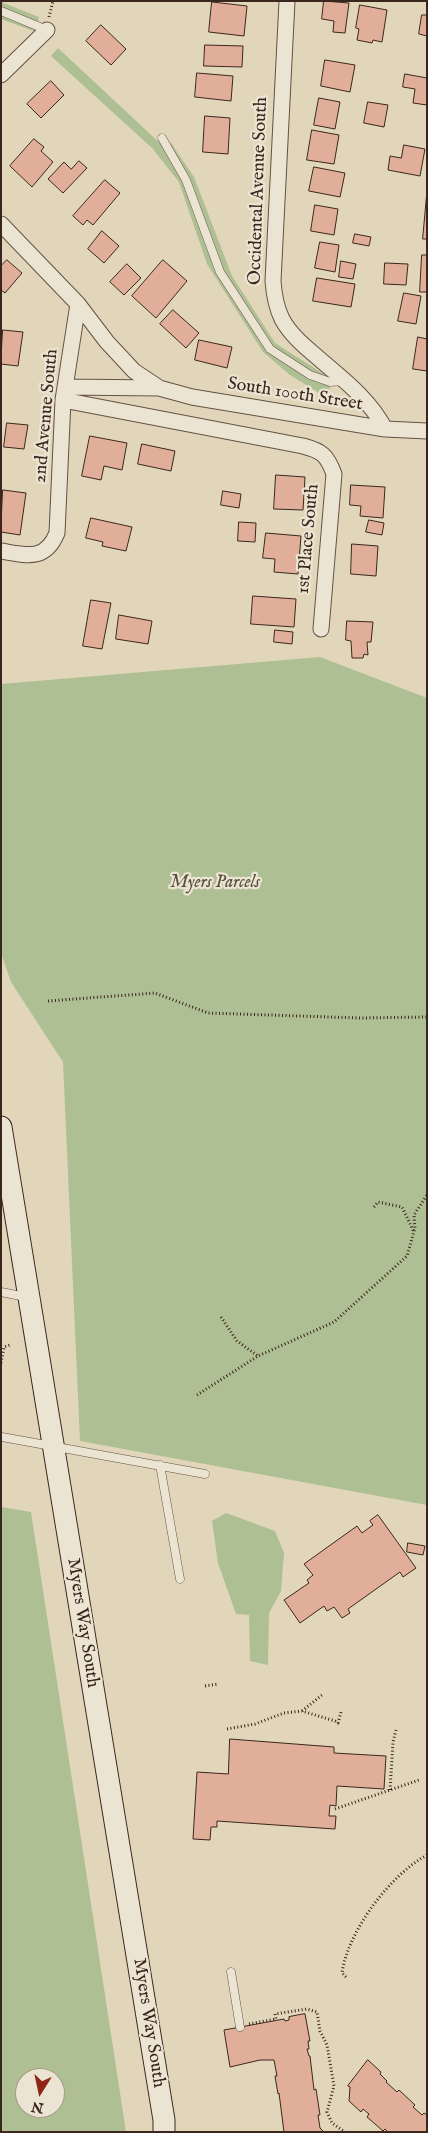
<!DOCTYPE html>
<style>
body{margin:0}
#map{position:relative;width:428px;height:2133px;overflow:hidden;background:#e1d6ba;font-family:"IM FELL English",serif}
canvas{display:block}
.frame{position:absolute;inset:0;border:2px solid #3b261d;pointer-events:none}
.north{position:absolute;left:15px;top:2068px;width:50px;height:50px;box-sizing:border-box;background:#ece4d2;border:1px solid #a5988a;border-radius:50%;rotate:190deg;font-size:14px;font-weight:700;line-height:20px;text-align:center;color:#3b261d}
.north::after{content:'';display:block;margin:auto;width:18px;height:22px;background:#8f2418;clip-path:polygon(50% 0,100% 100%,50% 72%,0 100%)}
</style>
<div id="map">
<canvas width="428" height="2133"></canvas>
<div class="frame"></div>
<div class="north">N</div>
</div>
<script>
const c = document.querySelector('canvas').getContext('2d');
c.lineJoin = 'round';
function fill(path, color) {
  c.fillStyle = color;
  c.fill(path, 'evenodd');
}
function stroke(path, color, width, dash) {
  c.strokeStyle = color;
  c.lineWidth = width;
  c.lineCap = dash ? 'butt' : 'round';
  c.setLineDash(dash || []);
  c.stroke(path);
}
function drawText(font, color, halo, rows, align = 'center') {
  c.font = font + ' "IM FELL English",serif';
  c.lineWidth = 4.5;
  c.setLineDash([]);
  c.textBaseline = 'middle';
  c.strokeStyle = halo;
  c.fillStyle = color;
  for (const [text, x, y, turn = 0] of rows) {
    c.save();
    c.translate(x, y);
    c.rotate((+turn || 0) * Math.PI / 180);
    c.textAlign = isNaN(turn) ? turn : align;
    if (halo) c.strokeText(text, 0, 0);
    c.fillText(text, 0, 0);
    c.restore();
  }
}
const green = new Path2D(`
 M1,2L39,17L36,32L1,19Z
 M58,48L163,146L171,143L194,177L232,276L275,343L330,378L329,399L290,375L263,352L207,264L179,182L152,148L51,56Z
 M320,657L427,698V1505L80,1441L63,1062L11,982L1,953V684Z
 M1,1507L31,1512L126,2132H1ZM25,2078H55V2108H25Z
 M226,1513L275,1531L284,1553L281,1591L269,1613L268,1665L250,1661L249,1615L236,1614L218,1563L212,1521Z`);
const building = new Path2D(`
 M324,1L349,3L345,33L333,32L334,21L322,19Z
 M212,2L247,6L244,36L209,32Z
 M360,5L387,10L382,42L373,40L372,43L357,40L359,29L356,28Z
 M422,15H427V36L419,34Z
 M101,25L126,49L111,65L86,41Z
 M205,45L243,46L242,67L204,66Z
 M325,60L355,65L350,92L321,86Z
 M197,73L233,76L231,101L195,97Z
 M405,74L427,78V105L413,103L415,89L403,87Z
 M51,81L64,95L41,118L27,104Z
 M319,98L340,102L335,129L314,125Z
 M368,102L388,105L384,127L364,123Z
 M205,116L230,118L228,154L203,152Z
 M312,130L339,135L334,164L307,160Z
 M34,139L44,147L41,151L53,162L32,187L10,166Z
 M404,145L425,149L420,176L388,170L390,156L401,158Z
 M79,161L87,168L63,193L48,179L64,162L71,169Z
 M314,167L345,173L340,197L309,191Z
 M105,180L120,193L93,225L87,220L83,225L73,216Z
 M427,191V239H423Z
 M315,205L338,209L334,235L311,231Z
 M102,231L119,246L104,263L88,249Z
 M355,234L371,237L369,246L353,243Z
 M320,242L339,245L335,272L315,268Z
 M422,255H427V292H420Z
 M7,260L22,273L5,293L1,290V266Z
 M163,260L187,281L156,318L132,296Z
 M341,261L356,264L353,279L339,277Z
 M385,263L408,264L406,285L384,284Z
 M127,264L141,278L124,295L110,282Z
 M317,278L355,284L351,307L313,301Z
 M404,293L421,296L416,324L398,321Z
 M173,310L199,333L186,348L160,324Z
 M3,330L23,332L18,366L1,364Z
 M418,337L427,339V371L413,369Z
 M199,340L232,347L227,368L195,360Z
 M7,423L28,425L24,449L4,447Z
 M90,436L127,443L122,470L104,466L101,480L82,476Z
 M142,444L175,451L171,471L138,464Z
 M276,475L305,477L303,510L274,509Z
 M351,485L385,487L383,518L360,516L361,506L350,505Z
 M3,490L26,493L20,535L1,532Z
 M223,491L241,494L239,508L221,505Z
 M91,518L132,527L126,551L102,546L103,542L86,538Z
 M369,520L384,523L382,535L366,532Z
 M239,522L256,523L255,542L238,541Z
 M266,533L301,536L298,574L274,572L275,559L263,558Z
 M352,544L378,546L376,576L351,574Z
 M253,596L296,599L294,627L251,624Z
 M91,600L111,603L102,649L83,646Z
 M119,615L152,621L148,644L116,639Z
 M347,621L373,622L371,642H367L368,655L364,654L363,658H352L351,641L346,640Z
 M275,630L293,632L292,644L274,642Z
 M378,1515L416,1568L403,1577L400,1572L348,1609L350,1613L342,1618L334,1607L327,1611L324,1606L300,1623L284,1600L309,1583L307,1580L313,1575L304,1564L357,1526L362,1533L373,1525L370,1521Z
 M408,1543L425,1546L423,1555L407,1552Z
 M230,1739L334,1747V1753L386,1756L384,1789L337,1786L336,1806L330,1805L329,1816H336L335,1829L217,1821V1827H211L210,1840L193,1839L197,1772L228,1774Z
 M305,2014L310,2041H308L309,2049H307L309,2056H310L314,2090L316,2089L320,2115H318L320,2128L324,2132H284L279,2093L278,2094L275,2076H277L274,2060H260L230,2067L224,2030L284,2019L285,2021L289,2020V2017Z
 M368,2060L381,2072L380,2074L387,2081L386,2082L397,2092L399,2090L415,2105L413,2107L422,2115L424,2113L427,2115V2132H388L385,2129L383,2131L367,2117L369,2114L363,2109L361,2112L349,2101L350,2087L348,2086Z`);
const path = new Path2D(`
 M49,17L53,1
 M48,1001L155,993L208,1013L360,1018L427,1017
 M374,1207L378,1202L402,1207L414,1232
 M221,1317L237,1341L258,1356
 M1,1363L4,1347L10,1345
 M197,1395L258,1356L334,1322L407,1256L415,1228L414,1215L427,1195
 M205,1686L218,1684
 M302,1711L322,1695
 M227,1729L255,1724L284,1713L302,1711L335,1721L338,1723L341,1712
 M390,1790L393,1742L396,1730
 M335,1809L419,1780
 M346,1977L342,1973C348,1931 390,1875 427,1855
 M249,2024L276,2019L275,2014L307,2009L317,2012L320,2031L327,2045L334,2086L327,2112L332,2123L345,2132`);
const lane = new Path2D(`
 M1,11L47,30
 M162,138L186,180L220,272L270,349L310,375L330,382L343,381
 M1,1292L26,1297
 M2,1437L205,1474
 M160,1465L180,1579
 M231,1972L240,2027`);
const street = new Path2D(`
 M287,1L273,281C274,295 276,307 282,319C290,334 303,345 316,356C341,378 369,398 385,429
 M1,75L47,30
 M1,224L78,304L63,400L57,533C45,562 26,555 1,551
 M78,304L107,342L134,371L158,387
 M65,387L159,388L192,397L385,429L427,431
 M63,400L303,446C322,451 327,455 334,474L321,629`);
const secondary = new Path2D(`
 M1,1127L164,2120V2132`);
const streetNames = [
 ["Occidental Avenue South",259,191,-88],
 ["South 100th Street",295,395,9],
 ["2nd Avenue South",47,416,-85],
 ["1st Place South",309,539,-85],
 ["Myers Way South",82,1623,81],
 ["Myers Way South",148,2023,81]
];
const parkNames = [
 ["Myers Parcels",215,883]
];
fill(green, '#aebf93');
fill(building, '#e1af99');
stroke(building, '#3b261d', 1);
stroke(lane, '#645244', 9);
stroke(street, '#645244', 17);
stroke(secondary, '#3b261d', 23);
stroke(path, '#3b261d', 3, [1, 2.5]);
stroke(lane, '#ece4d2', 8);
stroke(street, '#ece4d2', 15);
stroke(secondary, '#ece4d2', 21);
drawText('18px', '#3b261d', '#ece4d2', streetNames);
drawText('italic 18px', '#584c3a', '#ece4d2', parkNames);
</script>
